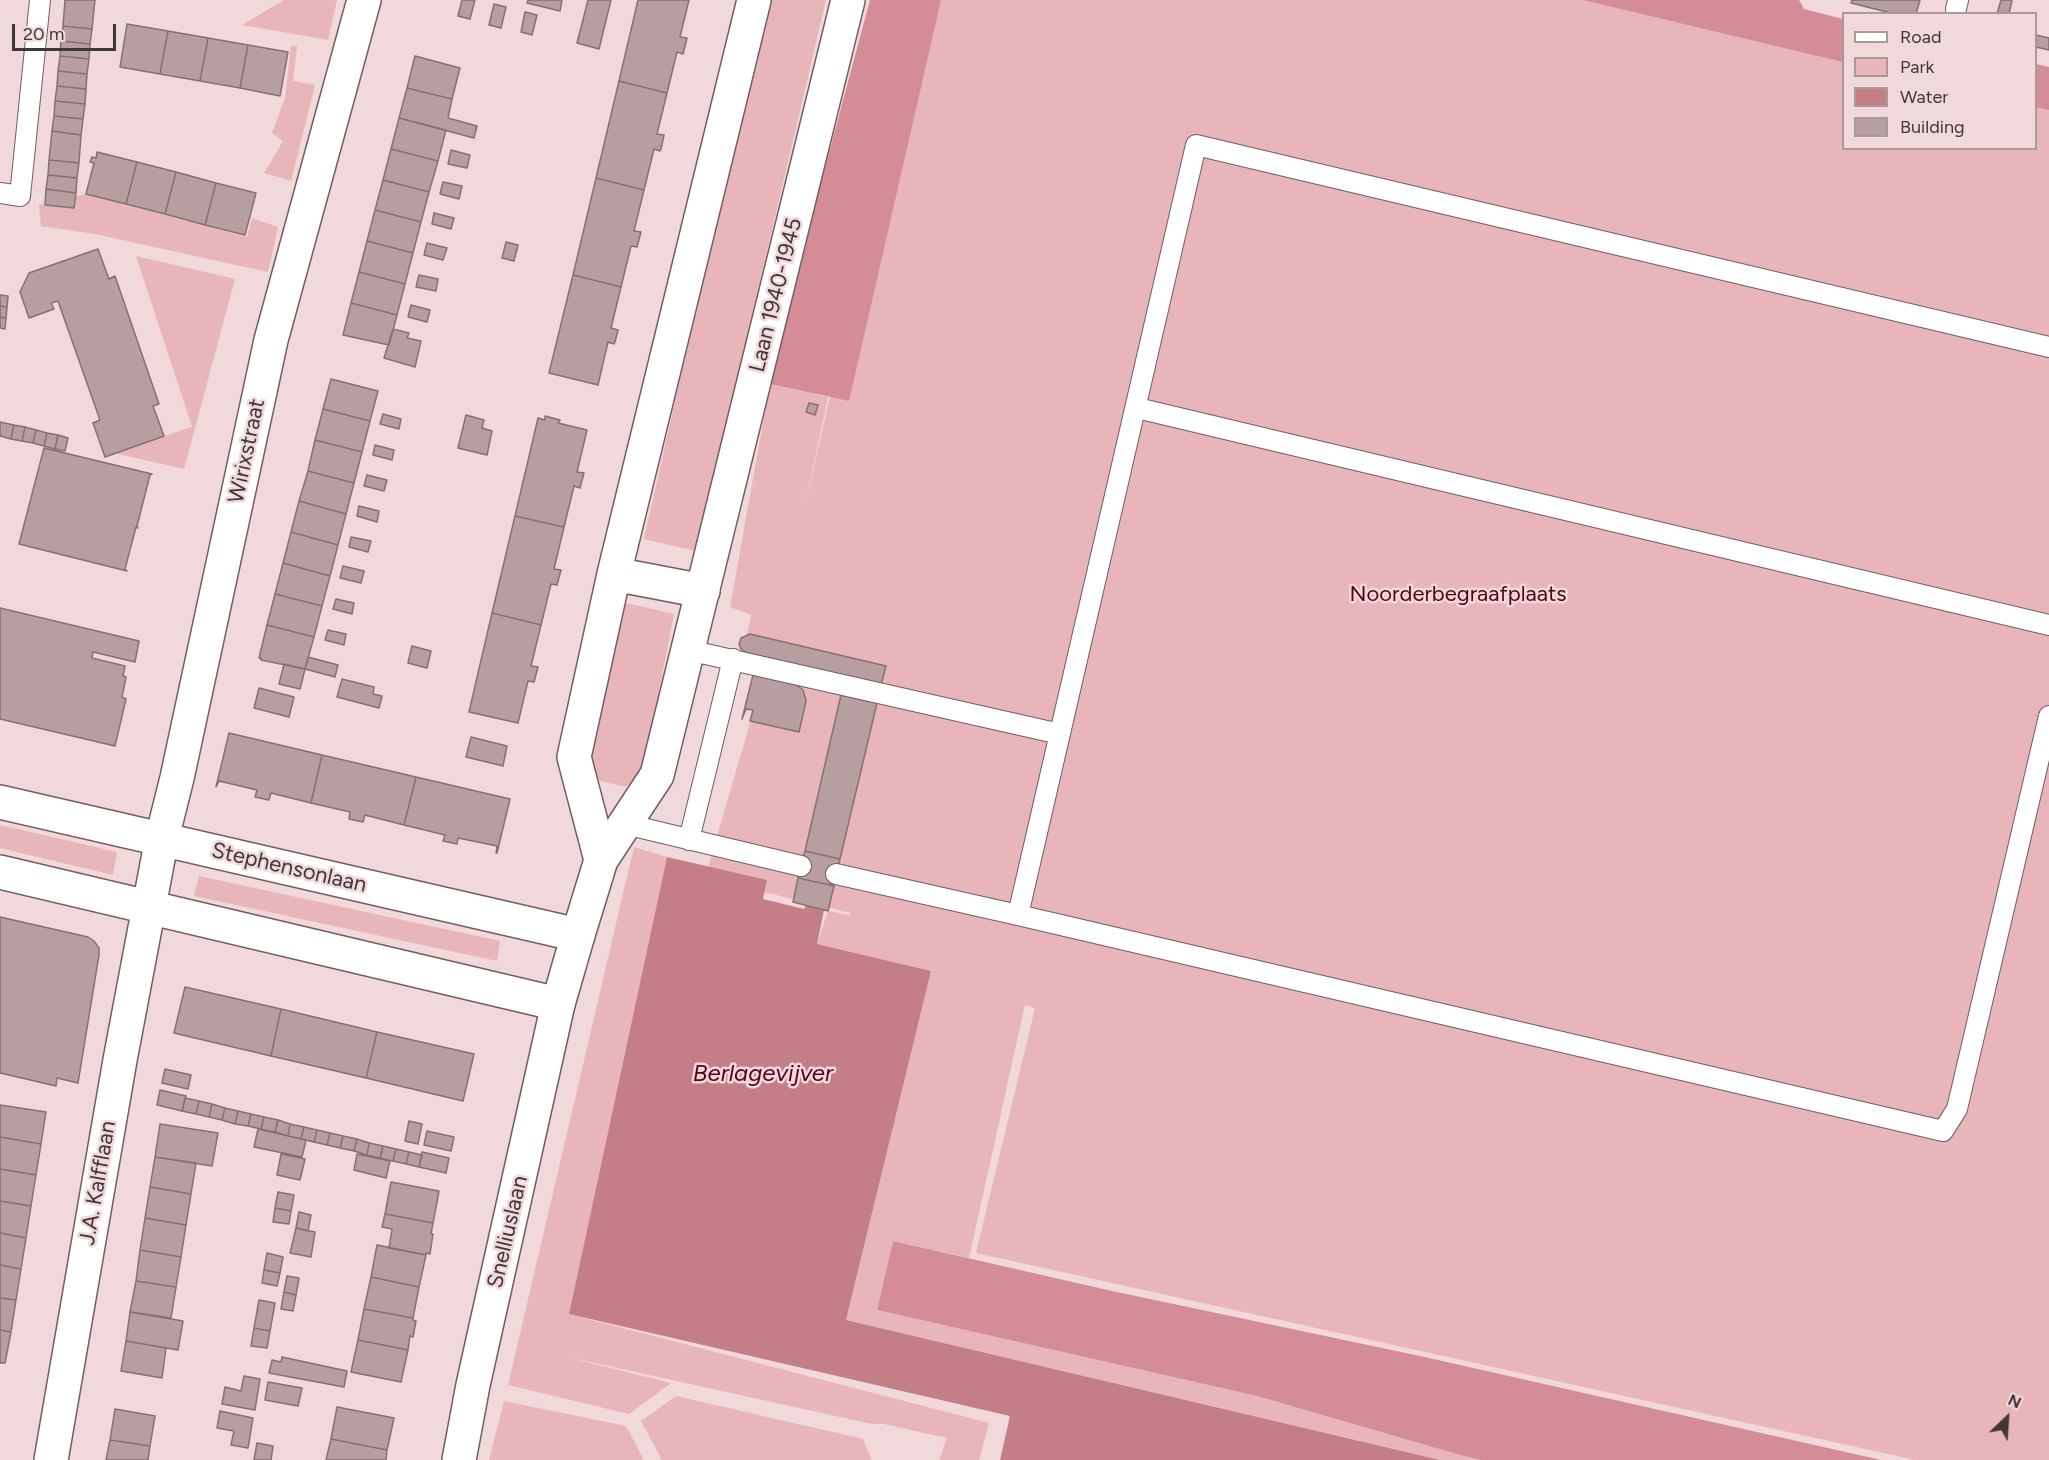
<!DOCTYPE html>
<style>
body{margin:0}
#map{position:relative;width:2049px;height:1460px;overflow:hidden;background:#f1d8da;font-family:Figtree,sans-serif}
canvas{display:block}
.legend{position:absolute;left:1842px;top:12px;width:195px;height:138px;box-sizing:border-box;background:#f1d8da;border:2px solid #ab9899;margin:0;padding:8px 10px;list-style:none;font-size:18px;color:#413738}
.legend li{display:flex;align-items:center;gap:12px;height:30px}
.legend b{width:30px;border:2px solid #ab9899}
.north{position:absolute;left:1977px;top:1388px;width:60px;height:60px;-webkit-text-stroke:4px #f1d8da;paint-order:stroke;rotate:25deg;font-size:16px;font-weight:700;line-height:24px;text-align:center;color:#413738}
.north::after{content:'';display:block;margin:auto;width:21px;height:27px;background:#413738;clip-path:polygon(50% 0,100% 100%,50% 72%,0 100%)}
.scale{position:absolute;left:12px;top:24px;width:104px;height:27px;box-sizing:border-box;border:3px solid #413738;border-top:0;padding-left:8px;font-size:18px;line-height:21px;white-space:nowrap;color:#413738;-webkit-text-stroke:4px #f1d8da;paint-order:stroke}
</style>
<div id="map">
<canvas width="2049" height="1460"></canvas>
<ul class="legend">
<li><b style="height:8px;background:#fff"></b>Road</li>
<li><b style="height:16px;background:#e8b5ba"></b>Park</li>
<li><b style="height:16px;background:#c37e86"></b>Water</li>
<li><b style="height:16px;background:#b79ea1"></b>Building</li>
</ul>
<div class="north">N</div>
<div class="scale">20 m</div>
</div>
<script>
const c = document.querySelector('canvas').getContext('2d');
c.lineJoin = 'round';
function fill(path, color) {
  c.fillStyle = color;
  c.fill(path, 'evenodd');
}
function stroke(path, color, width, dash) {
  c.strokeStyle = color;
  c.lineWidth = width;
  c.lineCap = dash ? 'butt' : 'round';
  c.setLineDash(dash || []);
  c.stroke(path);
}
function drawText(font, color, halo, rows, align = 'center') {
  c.font = font + ' Figtree,sans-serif';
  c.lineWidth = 5;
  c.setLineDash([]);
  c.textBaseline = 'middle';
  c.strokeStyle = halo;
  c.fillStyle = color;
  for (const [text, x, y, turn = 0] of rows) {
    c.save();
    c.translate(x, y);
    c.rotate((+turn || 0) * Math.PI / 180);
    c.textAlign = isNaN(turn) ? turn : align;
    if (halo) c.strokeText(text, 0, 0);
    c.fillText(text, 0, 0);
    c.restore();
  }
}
const green = new Path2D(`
 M284,0H337L328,40L242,25Z
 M767,0H826L741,362L706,524L695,551L644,539L715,223Z
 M920,0H1657L1843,44L1844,148H2036V90L2049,93V1460H1915L976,1253L1035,1008L1025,1005L969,1258L893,1241L877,1310L1257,1396L1460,1455L1482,1460H1440L846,1320L931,971L817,944L828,911L849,915L851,913L705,878L774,640L747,635L751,615L730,607L770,384L828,397L802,519Z
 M291,46H297L293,81L315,85L291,181L264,173L283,141L272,133L285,98Z
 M86,194L247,237L252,218L278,227L268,272L95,234L41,226L39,205Z
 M136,256L235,279L184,469L114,453L192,427Z
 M622,602L674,614L643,774L625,787L597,780L587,761Z
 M0,825L117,852L113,875L0,848Z
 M634,847L667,857L569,1314L989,1423L979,1460H939L947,1438L884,1424H872L563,1356L671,1383L629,1414L508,1385Z
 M199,876L500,941L497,961L194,896Z
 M676,1396L863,1439L872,1460H662L641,1421Z
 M504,1401L626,1426L644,1460H489Z`);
const forest = new Path2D(`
 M870,0H941L849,401L770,384L790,298Z
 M1583,0H1799L1804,9L1843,19V62Z
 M2036,64L2049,67V110L2036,107Z
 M893,1241L1112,1291L1420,1356L1881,1460H1482L1460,1455L1257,1396L877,1310Z`);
const water = new Path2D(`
 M667,857L767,880L763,899L804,909L806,905L824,910L817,944L931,971L846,1320L1440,1460H1000L1010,1416L569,1314Z`);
const building = new Path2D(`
 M65,0H95L92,29L63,26Z
 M462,0H475L470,19L458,16Z
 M528,0H562L560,11L527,3Z
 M588,0H611L599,49L577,43Z
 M638,0H689L680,37L687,38L683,54L677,52L667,93L619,81Z
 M1852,0H1920L1916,14H1895L1851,3Z
 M2001,0H2012L2009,14H1997Z
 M494,4L506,7L501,28L489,25Z
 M525,12L537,15L532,35L521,32Z
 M127,24L168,31L160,74L120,67Z
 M63,26L92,29L90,44L61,41Z
 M168,31L208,38L200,81L160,74Z
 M2036,35L2049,38V50L2036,47Z
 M208,38L248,45L240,88L200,81Z
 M61,41L90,44L89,59L60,56Z
 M248,45L288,52L280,96L240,88Z
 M60,56L89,59L87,74L58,71Z
 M415,56L460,68L452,99L407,88Z
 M58,71L87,74L86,89L57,86Z
 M619,81L667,93L657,134L664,135L661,149L660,151L654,149L644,190L596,178Z
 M57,86L86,89L85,104L55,101Z
 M407,88L452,99L448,118L477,126L474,138L399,118Z
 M55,101L85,104L83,119L54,116Z
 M54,116L83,119L81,135L52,131Z
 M399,118L446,130L438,161L391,149Z
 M52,131L81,135L79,163L49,160Z
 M391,149L438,161L429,192L383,180Z
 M451,150L470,155L467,168L448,164Z
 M97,152L137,162L126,204L86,194L94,163L90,162L92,157L96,158Z
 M49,160L79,163L77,178L48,175Z
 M137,162L176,172L165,214L126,204Z
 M176,172L216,183L205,225L165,214Z
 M48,175L77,178L76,193L46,189Z
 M596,178L644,190L634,231L641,232L637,247L631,246L621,287L573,275Z
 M383,180L429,192L421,222L375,210Z
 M443,182L462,186L459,199L440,194Z
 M216,183L256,193L245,235L205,225Z
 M46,189L76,193L74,208L45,205Z
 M375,210L421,222L413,253L367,241Z
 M434,213L454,218L451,229L432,224Z
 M367,241L413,253L405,284L359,272Z
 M506,242L518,245L514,261L502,258Z
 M427,243L447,248L443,260L424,255Z
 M98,249L109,279L115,276L159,404L153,406L164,436L105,457L93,423L100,420L58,301L51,303L54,309L29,318L20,292L29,273Z
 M359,272L405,284L397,315L351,303Z
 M419,275L438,279L436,291L416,287Z
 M573,275L621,287L611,328L618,330L615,342L614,344L608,342L598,385L549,373Z
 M0,295L8,296L7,307L0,306Z
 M351,303L397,315L389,345L343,335Z
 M411,305L430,310L427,322L408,317Z
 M0,306L7,307L6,318L0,317Z
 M0,317L6,318L5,329L0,328Z
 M393,329L409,333L407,338L421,341L415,367L384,358Z
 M331,379L378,391L370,421L323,409Z
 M809,403L818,405L815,415L806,412Z
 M323,409L370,421L362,452L315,440Z
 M383,414L401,419L399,429L380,424Z
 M466,415L484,420L482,428L492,431L487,455L458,448Z
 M545,416L560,420L558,423L587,430L577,472L584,473L580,488L574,486L564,527L515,516L538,418L545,420Z
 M0,422L14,425L11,439L0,436Z
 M14,425L25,427L22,441L11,439Z
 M25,427L36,430L33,443L22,441Z
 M36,430L47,433L44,446L33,443Z
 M47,433L58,435L55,449L44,446Z
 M58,435L68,438L65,451L55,449Z
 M315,440L362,452L354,483L308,471Z
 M375,445L394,450L392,460L373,455Z
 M44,448L152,474L150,475L137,526L138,528L136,527L125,569L127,571L19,544Z
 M308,471L354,483L346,514L299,501Z
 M367,475L387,480L384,491L364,486Z
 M299,501L346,514L338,545L291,532Z
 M359,506L379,511L377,522L357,516Z
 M515,516L564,527L554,569L561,570L557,585L551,584L541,625L492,613Z
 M291,532L338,545L330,576L283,563Z
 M351,537L371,541L368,552L349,547Z
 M283,563L330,576L322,606L275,594Z
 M343,566L364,571L361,583L340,578Z
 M275,594L322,606L314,637L267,625Z
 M336,599L354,603L352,614L333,609Z
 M0,608L139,641L135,662L93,652L92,658L125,666L123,676L126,677L122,697L126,699L115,746L0,719Z
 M492,613L541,625L531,666L538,667L534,682L528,681L518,723L469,712Z
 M267,625L314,637L305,669L261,660V658H259Z
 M328,630L346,634L344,645L325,640Z
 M750,634L886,666L881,685L747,653L741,649L739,644L741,638Z
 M412,646L431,651L427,668L408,663Z
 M308,657L338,665L335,677L305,669Z
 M284,664L305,669L300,689L279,684Z
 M753,675L795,684L803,690L806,701L799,732L750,721L753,710L746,709L742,719Z
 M342,679L374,687L373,694L382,696L379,708L337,697Z
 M259,688L294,697L289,717L254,708Z
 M841,695L877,703L840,859L805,851Z
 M229,733L322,755L311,803L271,793L269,800L255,797L257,790L219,781L216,787Z
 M471,737L507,746L503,766L466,757Z
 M322,755L416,777L404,825L365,815L363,822L349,819L350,812L311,803Z
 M416,777L510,799L497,853H496L497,846L458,838L457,844L443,841L445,835L404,825Z
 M805,851L840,859L834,886L798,878Z
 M798,878L834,886L828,911L793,902Z
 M0,917L88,937L94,941L99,948V955L78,1083L57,1078L56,1086L0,1073Z
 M185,987L281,1009L271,1056L174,1033Z
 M281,1009L377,1032L366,1078L271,1056Z
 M377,1032L474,1054L463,1101L366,1078Z
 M165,1069L191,1075L188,1089L162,1083Z
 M160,1090L186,1096L182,1111L157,1105Z
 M185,1098L199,1101L196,1114L182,1111Z
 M199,1101L212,1104L209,1117L196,1114Z
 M212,1104L225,1108L222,1120L209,1117Z
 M0,1105L46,1112L41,1144L0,1137Z
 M225,1108L238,1111L235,1124L222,1120Z
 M238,1111L251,1114L248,1126L235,1124Z
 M251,1114L264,1117L261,1129L248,1126Z
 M264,1117L278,1120L275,1132L261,1129Z
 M278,1120L290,1124L288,1136L275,1132Z
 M409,1121L422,1124L418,1144L405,1141Z
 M160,1124L218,1133L212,1166L155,1157Z
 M290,1124L304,1127L301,1139L288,1136Z
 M304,1127L317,1130L314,1142L301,1139Z
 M258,1129L306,1140L302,1157L254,1147Z
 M317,1130L330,1133L327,1145L314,1142Z
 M427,1131L454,1137L451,1151L424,1145Z
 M330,1133L343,1136L340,1148L327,1145Z
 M343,1136L357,1139L354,1151L340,1148Z
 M0,1137L41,1144L36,1175L0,1169Z
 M357,1139L369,1143L367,1155L354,1151Z
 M369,1143L383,1146L380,1158L367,1155Z
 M383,1146L396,1149L393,1161L380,1158Z
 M396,1149L409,1152L406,1164L393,1161Z
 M409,1152L422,1155L419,1167L406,1164Z
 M422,1152L449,1158L446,1173L419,1167Z
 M281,1154L305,1159L300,1180L277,1175Z
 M357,1154L390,1161L386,1178L354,1170Z
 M155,1157L196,1163L191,1194L150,1187Z
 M0,1169L36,1175L31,1206L0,1201Z
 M391,1182L439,1191L433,1223L385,1214Z
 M150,1187L191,1194L186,1225L145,1218Z
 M278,1192L294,1195L291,1211L275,1208Z
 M0,1201L31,1206L26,1238L0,1233Z
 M275,1208L291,1211L289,1224L273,1222Z
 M299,1212L311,1215L308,1231L296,1228Z
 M385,1214L433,1223L431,1234H433L430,1254L426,1253V1255L389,1248L392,1229L382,1227Z
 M145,1218L186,1225L181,1257L140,1250Z
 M296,1228L315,1232L311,1257L290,1253Z
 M0,1233L26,1238L21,1269L0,1265Z
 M377,1245L426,1255L419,1287L371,1277Z
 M140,1250L181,1257L176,1287L136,1281Z
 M267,1253L283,1257L280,1273L264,1270Z
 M0,1265L21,1269L16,1300L0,1298Z
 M264,1270L280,1273L277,1286L262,1283Z
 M287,1276L299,1278L296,1295L284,1292Z
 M371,1277L419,1287L413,1318L364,1309Z
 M136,1281L176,1287L171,1318L130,1312Z
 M284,1292L296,1295L293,1311L281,1309Z
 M0,1298L16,1300L11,1332L0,1330Z
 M259,1300L275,1303L270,1331L254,1328Z
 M364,1309L413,1318V1320L416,1321L413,1337L410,1336L408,1350L358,1340Z
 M130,1312L183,1321L178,1350L126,1341Z
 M254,1328L270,1331L267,1348L251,1346Z
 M0,1330L11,1332L5,1363H0Z
 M358,1340L408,1350L401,1382L351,1372Z
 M126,1341L166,1348L162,1378L121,1371Z
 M282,1357L347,1371L344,1387L269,1373L272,1360L281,1362Z
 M244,1376L260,1379L255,1410L222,1404L225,1387L241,1391Z
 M268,1382L302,1388L298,1406L265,1400Z
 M337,1407L394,1418L387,1450L331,1439Z
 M115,1409L155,1416L150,1446L110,1440Z
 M220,1411L253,1418L248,1448L231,1445L234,1431L217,1428Z
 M331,1439L387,1450L386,1460H326Z
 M110,1440L150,1446L148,1460H106Z
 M257,1443L273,1446L271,1460H254Z`);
const service = new Path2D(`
 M1956,9L1958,0
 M0,193L20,196L40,0
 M2049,347L1196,145L1018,915L1943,1131L1957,1109L2049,716
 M1137,408L2049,625
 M688,650L1060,734
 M625,824L801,866
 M689,840L733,659
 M836,874L1018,915`);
const minor = new Path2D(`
 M614,574L703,591
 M0,802L578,935
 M601,860L574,757L614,574L754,0
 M0,872L558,1004
 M51,1460L120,1060L162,838L177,778L271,340L364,0`);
const tertiary = new Path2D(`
 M459,1460L473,1385L558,1004L578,935L601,860L657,775L848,0`);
const streetNames = [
 ["Laan 1940-1945",776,295,-76],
 ["Wirixstraat",247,451,-78],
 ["Stephensonlaan",289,868,13],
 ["J.A. Kalfflaan",98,1183,-80],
 ["Snelliuslaan",508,1232,-77]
];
const parkNames = [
 ["Noorderbegraafplaats",1458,595]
];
const waterNames = [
 ["Berlagevijver",763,1074]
];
fill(green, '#e8b5ba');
fill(forest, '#d48d96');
fill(water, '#c37e86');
fill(building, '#b79ea1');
stroke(building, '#877072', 1.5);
stroke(service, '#735d5f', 22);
stroke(minor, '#735d5f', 36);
stroke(tertiary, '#735d5f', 36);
stroke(service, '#fff', 20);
stroke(minor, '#fff', 33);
stroke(tertiary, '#fff', 33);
drawText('22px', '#413738', '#f1d8da', streetNames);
drawText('22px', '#55001a', '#f1d8da', parkNames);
drawText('italic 24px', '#57001c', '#f1d8da', waterNames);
</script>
